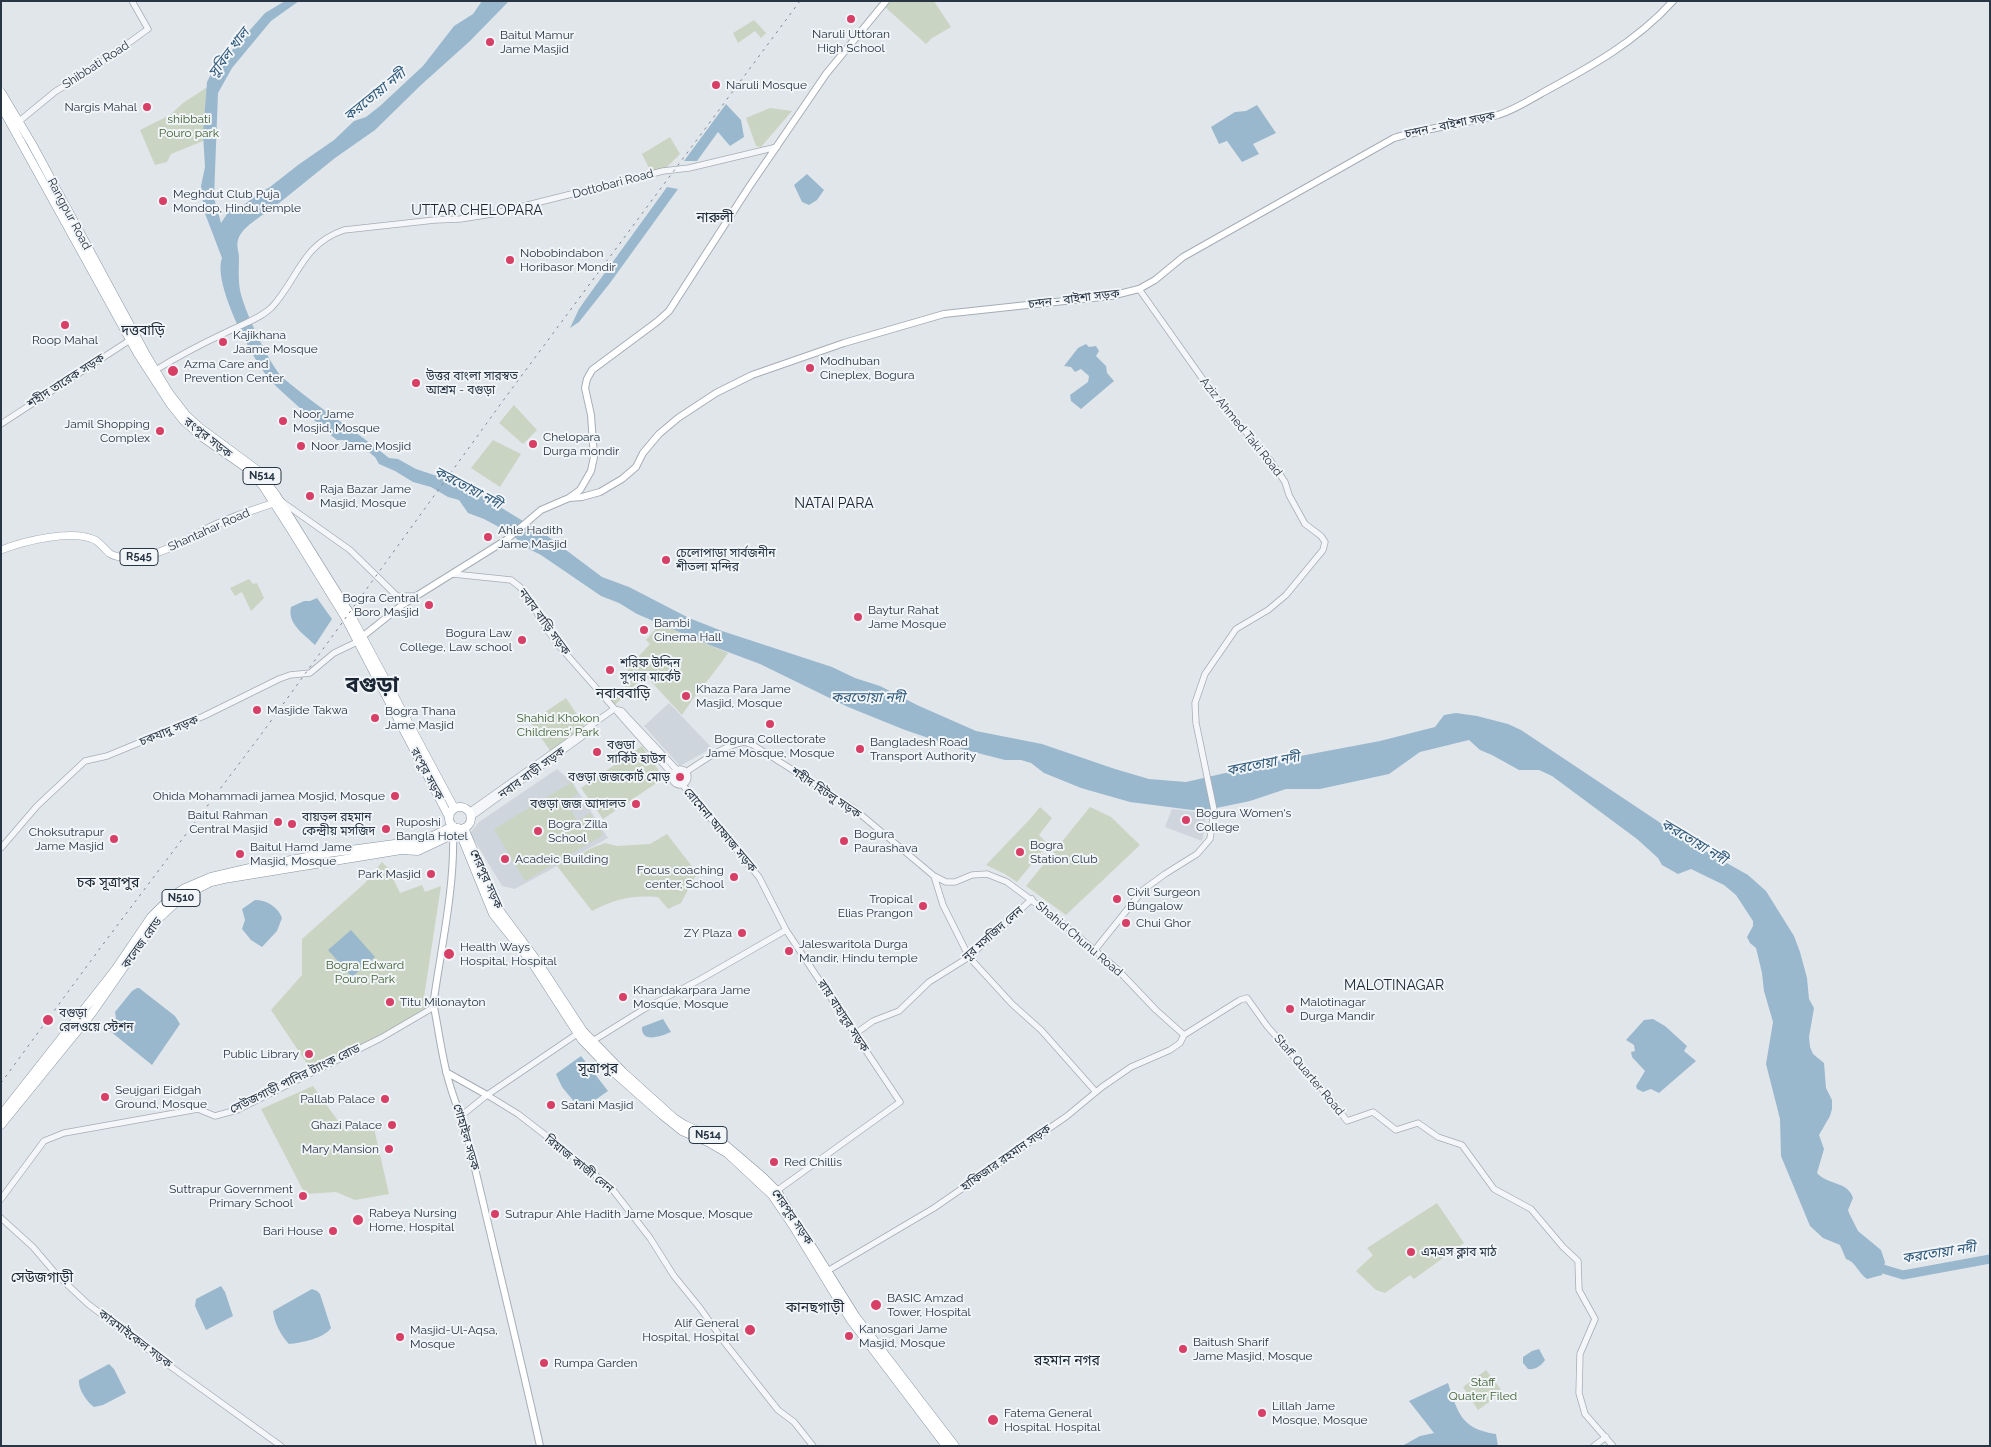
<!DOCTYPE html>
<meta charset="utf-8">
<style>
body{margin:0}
#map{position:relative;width:1991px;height:1447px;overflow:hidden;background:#e1e6eb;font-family:Raleway,sans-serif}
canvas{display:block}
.frame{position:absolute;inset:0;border:2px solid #283544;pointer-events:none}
</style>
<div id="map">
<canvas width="1991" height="1447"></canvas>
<div class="frame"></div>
</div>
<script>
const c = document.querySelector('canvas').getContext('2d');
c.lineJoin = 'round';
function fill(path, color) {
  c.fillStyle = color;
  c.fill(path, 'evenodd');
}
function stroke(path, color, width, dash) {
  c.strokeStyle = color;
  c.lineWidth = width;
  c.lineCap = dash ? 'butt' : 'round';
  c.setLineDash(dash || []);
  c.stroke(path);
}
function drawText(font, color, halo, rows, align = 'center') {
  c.font = font + ' Raleway,"Noto Sans Bengali",sans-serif';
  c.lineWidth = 4;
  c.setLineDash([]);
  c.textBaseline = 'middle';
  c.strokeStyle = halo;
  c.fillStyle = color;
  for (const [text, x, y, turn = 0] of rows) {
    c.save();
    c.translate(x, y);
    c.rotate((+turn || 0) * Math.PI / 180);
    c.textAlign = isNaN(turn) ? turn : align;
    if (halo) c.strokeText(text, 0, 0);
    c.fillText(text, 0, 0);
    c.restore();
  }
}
const built = new Path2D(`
 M669,703L712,748L680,766L644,726Z
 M557,769L572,782L608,838L515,889L502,886L470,833L479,822Z
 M1172,809L1205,813V827L1202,841L1165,827Z`);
const green = new Path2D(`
 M891,1H934L951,27L932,38L926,44L885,7Z
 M754,20L766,33L761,38L755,31L738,43L733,33Z
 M209,86L208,139L171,154L167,162L155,165L140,130L170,115L183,103Z
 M770,108L792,111L761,147L756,146L746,118Z
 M670,137L680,154L663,171L650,170L642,154Z
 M514,405L537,430L523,444L499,423Z
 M493,440L521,454L500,487L471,468Z
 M249,579L253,584L257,583L264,598L251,611L242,592L235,596L230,588Z
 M660,624L728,653C714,674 696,693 682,715L645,675L613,707L609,703L637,675L631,676L627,669L650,644L646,640Z
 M566,698L586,728L551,752L530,722Z
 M642,746L664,778L603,819L581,788Z
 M572,782L578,794L566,801L577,821L590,813L603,835L525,881L494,829Z
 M1040,807L1052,818L1039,835L1048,844L1017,882L1005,874L986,865L1030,819Z
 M1090,807L1111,817L1140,845L1066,915L1026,886Z
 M667,834L697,873L681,903L668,909L658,897C631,895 615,899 592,911L557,866L592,848L605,843L617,846L650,844Z
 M382,862L388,868L400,893L422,885L425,892L441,886L424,997L426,1011L386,1035L312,1071L271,1010L302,975V939L365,883Z
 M313,1086L346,1132L373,1124L389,1194L355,1200L336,1192L305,1194L261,1109Z
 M1437,1203L1464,1243L1414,1279L1410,1275L1385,1293L1376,1290L1356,1271L1373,1255L1367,1248Z
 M1486,1370L1503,1392L1478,1410L1463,1387Z`);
const water = new Path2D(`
 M285,1H299L271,21L232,68L218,93L214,198L221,223L229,211L240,208L259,193L270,187L298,165L334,140L354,121L366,117L380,106L423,66L454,26L473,14L482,1H509L470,41L421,85L375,130L335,158L273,208C263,215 244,226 239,237C236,244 238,249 239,256C239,267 238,278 240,290C243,308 270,366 283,378C317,407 355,430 389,458L398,459L416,469L452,481L477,493L546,535L602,577L629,587L689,618L722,631L832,667L855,678L880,686L917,705L976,731L1042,744L1115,769L1149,779L1186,782L1295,757L1380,741L1435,727L1444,715L1456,713L1477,716L1508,724L1521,730L1686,840L1748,875L1766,891L1794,936L1800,952L1807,978L1809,999L1814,1008L1809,1037L1810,1047L1813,1054L1824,1063L1826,1088L1832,1100V1109L1830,1116L1819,1135L1824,1149L1817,1173C1827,1185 1848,1181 1853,1198L1848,1210L1849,1213L1858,1231L1881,1250L1885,1262L1882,1275L1867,1279C1858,1273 1856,1262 1846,1259L1840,1245L1823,1238L1810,1226L1781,1156L1780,1119L1766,1064L1773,1022L1764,991L1762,973L1756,948L1750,943L1747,937L1753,926V921L1736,895L1724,885L1691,869L1678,874L1662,865L1658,858L1637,839L1552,776L1539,770H1519L1492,755L1480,750L1469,740L1420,752L1389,774L1320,789H1286L1250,801L1207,810H1192L1130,802L1081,788L1044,773L1031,763L1021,760H1005L958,748L905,730L848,707L760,664L712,646L637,614L619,603L601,596L541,555L527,548L510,533L484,519L468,513L459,500L448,497L431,487L413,482L395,471L379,464L375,457L364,448L343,440H337L328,433C310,415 289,400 271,381C254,362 212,284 222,258L204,211L201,186L205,167L203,134L207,82L211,74L265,13Z
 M726,104L741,120L744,137L730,146L718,132L697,161H684Z
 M1257,105L1276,133L1253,144L1259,154L1242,162L1227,141L1219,144L1211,127L1235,112L1246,111Z
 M807,174L824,190L817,200L809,205L802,202L794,185Z
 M667,187L678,189L610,283L579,322L570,328L579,309L591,292Z
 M1086,344L1089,347L1096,346L1099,351L1096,356L1106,366L1107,373L1114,381L1081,409L1071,401L1070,395L1088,382L1089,376L1081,369L1075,372L1071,367L1064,366L1078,348Z
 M317,598L332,619L315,645C304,634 287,624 291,607L304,601H310Z
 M255,900C267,900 278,907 282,918L277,931L262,947L251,940L242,929L245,920L242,909Z
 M351,930L375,957L352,977L328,950Z
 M137,988H139L175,1016L180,1024L152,1065L110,1031L116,1018L115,1012L132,991Z
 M663,1019L671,1032C662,1036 641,1044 642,1027Z
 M1653,1019L1665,1026L1687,1046L1684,1051L1696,1061L1659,1093L1651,1089L1643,1092L1637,1089L1636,1086L1645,1071L1632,1057L1631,1052L1635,1051L1634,1045L1626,1040L1644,1020Z
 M581,1056L608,1091L581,1110L562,1087L556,1074Z
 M221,1286L225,1292L233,1316L206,1330L195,1306L196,1299Z
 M312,1289L317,1291L320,1294L331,1328C325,1338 301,1343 289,1344C281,1336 274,1322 273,1311Z
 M1539,1349L1545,1360C1541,1366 1535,1370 1528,1369L1523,1363V1357L1532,1351Z
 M109,1364L114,1369L126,1393L103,1405L94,1407C87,1402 78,1389 79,1380Z
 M1448,1383C1458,1413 1461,1429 1496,1434L1498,1446H1402L1420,1436L1434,1433L1409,1401Z`);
const river = new Path2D(`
 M1873,1266L1903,1275L1990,1259`);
const tertiary = new Path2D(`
 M17,123L56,91L87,73L148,29L132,1
 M154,371C177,357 201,344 225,333C240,325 260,319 272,307C298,279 302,244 344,230L435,220L460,219L492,214L663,171L689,168L777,147
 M1,424L130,340
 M281,501L350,550L397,596
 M453,574L511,580L520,587L530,600L545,627L560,647L673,775
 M397,596H415
 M672 777a8 8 0 1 1 16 0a8 8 0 1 1-16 0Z
 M686,772C704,760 723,746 744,742L753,745L853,808L934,876L946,882H955L972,875L987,874L1007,882L1062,923L1117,969L1156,1010L1184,1035
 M682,784L759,877L786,930L900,1102L775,1192
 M469,812L614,709L622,711L629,719L677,770
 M471,817L583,736
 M1,848L37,806L85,761L107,756L204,716L279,679L290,675L310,673L334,653L357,642
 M934,876L943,905L969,957L1012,1004L1041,1030L1096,1092
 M1094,951L1143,890L1165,874L1197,854L1210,839L1214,810L1196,723L1195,703L1205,674L1236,629L1268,610L1286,595L1323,550L1325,542L1321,536L1305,524L1289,495L1285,482L1270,460L1214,395L1139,289
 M855,1034L873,1021L899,1011L929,982L969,957L1032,899
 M591,1042L644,1009L701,979L786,930
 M487,1095L518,1114L580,1162L613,1190L650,1238L674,1276L700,1308L725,1343L778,1410L794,1422L813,1446
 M461,1116L487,1095L577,1034
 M1,1199L44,1141L64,1133L198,1109L215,1116L237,1110L381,1038L434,1007
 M1,1218L33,1247L56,1274L88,1304L170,1366L281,1446
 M824,1273L934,1208L1067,1116L1102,1087L1131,1067L1170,1050L1180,1043L1184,1035L1240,1000L1247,998L1267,1026L1329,1097L1347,1121L1373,1112L1396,1130L1418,1123L1438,1137L1462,1145L1494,1189L1531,1209L1563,1247L1578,1261L1579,1290L1595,1319L1580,1354L1579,1393L1585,1414L1613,1446
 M1594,1446L1606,1437`);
const secondary = new Path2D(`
 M569,498L582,497L600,492L622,479L636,467L643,453L659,434L678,418L716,393L752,375L844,343L944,314L1111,296L1139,289L1155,280L1183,257L1394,138C1428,128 1463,124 1498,115C1514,110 1528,101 1542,93C1590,67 1636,42 1673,1
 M362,637L402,605L506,540L541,510L569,498L580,490L591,471L594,457L591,415L585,388L587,379L592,370L658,321L669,311L749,187L826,74L886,1
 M453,830C455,886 442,943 434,999V1007C439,1032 442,1058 449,1082C455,1104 465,1124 470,1147C493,1246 518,1346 540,1446
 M446,1072L487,1095`);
const primary = new Path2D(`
 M1,550C24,541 72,529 95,540C100,543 105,549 109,553C116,558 131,559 139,557C162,554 183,541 203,531C225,519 250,511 274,503`);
const trunk = new Path2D(`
 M1,92L32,144L145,353L169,393L186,415L199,427L256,469L276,495L349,612L454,808
 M1,106L138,354L171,405L183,420L202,437L248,469L263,486L290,528L345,617L449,817
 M449 818a11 11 0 1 1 22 0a11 11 0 1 1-22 0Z
 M464,828L499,910L537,961L583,1031L623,1072L674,1118L685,1125L722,1142L763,1177L777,1191L856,1317L955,1446
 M1,1115L115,970L151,917L171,897L183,889L211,877L254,867L328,853L402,843H418L453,826
 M1,1125L92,1013L156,921L182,897L211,882L224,879L401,850L418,851L450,836L458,828L493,914L533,964L582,1040L611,1070L662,1115L682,1131L708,1142L727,1153L772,1195L793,1226L850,1319L946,1446`);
const rail = new Path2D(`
 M1,1083L101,947L260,736L505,398L800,1`);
const markers = [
 [851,19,5,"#d73f66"],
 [490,42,5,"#d73f66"],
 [716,85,5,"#d73f66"],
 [147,107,5,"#d73f66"],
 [163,201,5,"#d73f66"],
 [510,260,5,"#d73f66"],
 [65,325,5,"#d73f66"],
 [223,342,5,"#d73f66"],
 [810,368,5,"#d73f66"],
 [173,371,6,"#d73f66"],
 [416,383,5,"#d73f66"],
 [283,421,5,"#d73f66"],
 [160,431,5,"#d73f66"],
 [533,444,5,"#d73f66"],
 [301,446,5,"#d73f66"],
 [310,496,5,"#d73f66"],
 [488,537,5,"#d73f66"],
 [666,560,5,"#d73f66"],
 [429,605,5,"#d73f66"],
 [858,617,5,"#d73f66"],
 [644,630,5,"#d73f66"],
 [522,640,5,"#d73f66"],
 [610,670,5,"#d73f66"],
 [686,696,5,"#d73f66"],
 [257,710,5,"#d73f66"],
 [375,718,5,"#d73f66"],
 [770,724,5,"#d73f66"],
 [860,749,5,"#d73f66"],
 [597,752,5,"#d73f66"],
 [680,777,5,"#d73f66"],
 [395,796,5,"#d73f66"],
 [636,804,5,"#d73f66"],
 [1186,820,5,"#d73f66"],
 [278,822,5,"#d73f66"],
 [292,824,5,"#d73f66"],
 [386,829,5,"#d73f66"],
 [538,831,5,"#d73f66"],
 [114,839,5,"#d73f66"],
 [844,841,5,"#d73f66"],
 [1020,852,5,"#d73f66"],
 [240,854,5,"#d73f66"],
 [505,859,5,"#d73f66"],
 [431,874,5,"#d73f66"],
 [734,877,5,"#d73f66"],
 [1117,899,5,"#d73f66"],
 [923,906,5,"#d73f66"],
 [1126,923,5,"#d73f66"],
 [742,933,5,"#d73f66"],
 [789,951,5,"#d73f66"],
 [449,954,6,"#d73f66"],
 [623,997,5,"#d73f66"],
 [390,1002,5,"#d73f66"],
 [1290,1009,5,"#d73f66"],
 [48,1020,6,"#d73f66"],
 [309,1054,5,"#d73f66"],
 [105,1097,5,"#d73f66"],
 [385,1099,5,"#d73f66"],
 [551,1105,5,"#d73f66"],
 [392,1125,5,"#d73f66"],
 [389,1149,5,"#d73f66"],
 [774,1162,5,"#d73f66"],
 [303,1196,5,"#d73f66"],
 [495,1214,5,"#d73f66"],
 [358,1220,6,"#d73f66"],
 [333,1231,5,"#d73f66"],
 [1411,1252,5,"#d73f66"],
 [876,1305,6,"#d73f66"],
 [750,1330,6,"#d73f66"],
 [849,1336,5,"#d73f66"],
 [400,1337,5,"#d73f66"],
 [1183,1349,5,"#d73f66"],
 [544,1363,5,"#d73f66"],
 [1262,1413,5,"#d73f66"],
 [993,1420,6,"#d73f66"]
];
const shields = [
 [262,476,38],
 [139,557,38],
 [181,898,38],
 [708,1135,38]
];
const shieldNames = [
 ["N514",262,476],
 ["R545",139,557],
 ["N510",181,898],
 ["N514",708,1135]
];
const poiNames = [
 ["Naruli Uttoran",851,34,"center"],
 ["High School",851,48,"center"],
 ["Baitul Mamur",500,35],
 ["Jame Masjid",500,49],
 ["Naruli Mosque",726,85],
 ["Nargis Mahal",137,107,"right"],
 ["Meghdut Club Puja",173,194],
 ["Mondop, Hindu temple",173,208],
 ["Nobobindabon",520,253],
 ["Horibasor Mondir",520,267],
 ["Kajikhana",233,335],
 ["Jaame Mosque",233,349],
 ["Roop Mahal",65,340,"center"],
 ["Modhuban",820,361],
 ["Cineplex, Bogura",820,375],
 ["Azma Care and",184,364],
 ["Prevention Center",184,378],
 ["উত্তর বাংলা সারস্বত",426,376],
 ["আশ্রম - বগুড়া",426,390],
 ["Noor Jame",293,414],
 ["Mosjid, Mosque",293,428],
 ["Jamil Shopping",150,424,"right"],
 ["Complex",150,438,"right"],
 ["Chelopara",543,437],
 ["Durga mondir",543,451],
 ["Noor Jame Mosjid",311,446],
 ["Raja Bazar Jame",320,489],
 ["Masjid, Mosque",320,503],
 ["Ahle Hadith",498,530],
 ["Jame Masjid",498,544],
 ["চেলোপাড়া সার্বজনীন",676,553],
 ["শীতলা মন্দির",676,567],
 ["Bogra Central",419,598,"right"],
 ["Boro Masjid",419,612,"right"],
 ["Baytur Rahat",868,610],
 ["Jame Mosque",868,624],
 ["Bambi",654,623],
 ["Cinema Hall",654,637],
 ["Bogura Law",512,633,"right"],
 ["College, Law school",512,647,"right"],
 ["শরিফ উদ্দিন",620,663],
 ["সুপার মার্কেট",620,677],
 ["Khaza Para Jame",696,689],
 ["Masjid, Mosque",696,703],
 ["Masjide Takwa",267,710],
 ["Bogra Thana",385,711],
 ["Jame Masjid",385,725],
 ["Bogura Collectorate",770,739,"center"],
 ["Jame Mosque, Mosque",770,753,"center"],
 ["Bangladesh Road",870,742],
 ["Transport Authority",870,756],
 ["বগুড়া",607,745],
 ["সার্কিট হাউস",607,759],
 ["বগুড়া জজকোর্ট মোড়",670,777,"right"],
 ["Ohida Mohammadi jamea Mosjid, Mosque",385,796,"right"],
 ["বগুড়া জজ আদালত",626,804,"right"],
 ["Bogura Women's",1196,813],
 ["College",1196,827],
 ["Baitul Rahman",268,815,"right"],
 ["Central Masjid",268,829,"right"],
 ["বায়তুল রহমান",302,817],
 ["কেন্দ্রীয় মসজিদ",302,831],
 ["Ruposhi",396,822],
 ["Bangla Hotel",396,836],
 ["Bogra Zilla",548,824],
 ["School",548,838],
 ["Choksutrapur",104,832,"right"],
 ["Jame Masjid",104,846,"right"],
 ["Bogura",854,834],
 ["Paurashava",854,848],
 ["Bogra",1030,845],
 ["Station Club",1030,859],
 ["Baitul Hamd Jame",250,847],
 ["Masjid, Mosque",250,861],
 ["Acadeic Building",515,859],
 ["Focus coaching",724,870,"right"],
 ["center, School",724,884,"right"],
 ["Park Masjid",421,874,"right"],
 ["Civil Surgeon",1127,892],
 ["Bungalow",1127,906],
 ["Tropical",913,899,"right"],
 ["Elias Prangon",913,913,"right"],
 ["Chui Ghor",1136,923],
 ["ZY Plaza",732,933,"right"],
 ["Jaleswaritola Durga",799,944],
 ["Mandir, Hindu temple",799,958],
 ["Health Ways",460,947],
 ["Hospital, Hospital",460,961],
 ["Khandakarpara Jame",633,990],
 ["Mosque, Mosque",633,1004],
 ["Titu Milonayton",400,1002],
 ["Malotinagar",1300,1002],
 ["Durga Mandir",1300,1016],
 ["বগুড়া",59,1013],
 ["রেলওয়ে স্টেশন",59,1027],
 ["Public Library",299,1054,"right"],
 ["Seujgari Eidgah",115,1090],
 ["Ground, Mosque",115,1104],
 ["Pallab Palace",375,1099,"right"],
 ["Satani Masjid",561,1105],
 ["Ghazi Palace",382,1125,"right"],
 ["Mary Mansion",379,1149,"right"],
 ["Red Chillis",784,1162],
 ["Suttrapur Government",293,1189,"right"],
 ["Primary School",293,1203,"right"],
 ["Rabeya Nursing",369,1213],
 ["Home, Hospital",369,1227],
 ["Sutrapur Ahle Hadith Jame Mosque, Mosque",505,1214],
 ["Bari House",323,1231,"right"],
 ["এমএস ক্লাব মাঠ",1421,1252],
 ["BASIC Amzad",887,1298],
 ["Tower, Hospital",887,1312],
 ["Alif General",739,1323,"right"],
 ["Hospital, Hospital",739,1337,"right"],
 ["Kanosgari Jame",859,1329],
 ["Masjid, Mosque",859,1343],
 ["Masjid-Ul-Aqsa,",410,1330],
 ["Mosque",410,1344],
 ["Baitush Sharif",1193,1342],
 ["Jame Masjid, Mosque",1193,1356],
 ["Rumpa Garden",554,1363],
 ["Lillah Jame",1272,1406],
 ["Mosque, Mosque",1272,1420],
 ["Fatema General",1004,1413],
 ["Hospital. Hospital",1004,1427]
];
const streetNames = [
 ["Shibbati Road",96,65,-33],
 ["চন্দন - বাইশা সড়ক",1450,125,-12],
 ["Dottobari Road",613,184,-15],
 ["Rangpur Road",69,214,62],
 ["চন্দন - বাইশা সড়ক",1074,299,-7],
 ["শহীদ তারেক সড়ক",66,381,-33],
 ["Aziz Ahmed Taki Road",1241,427,51],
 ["রংপুর সড়ক",208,438,38],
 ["Shantahar Road",209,530,-24],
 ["নবাব বাড়ি সড়ক",544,622,54],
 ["চকযাদু সড়ক",169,731,-22],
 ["নবাব বাড়ী সড়ক",532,773,-36],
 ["রংপুর সড়ক",427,774,62],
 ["শহীদ হিটলু সড়ক",826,793,34],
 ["রোমেনা আফাজ সড়ক",720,830,50],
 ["শেরপুর সড়ক",486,879,66],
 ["নূর মসজিদ লেন",993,934,-41],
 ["Shahid Chunu Road",1079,939,40],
 ["কলেজ রোড",142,943,-54],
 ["রায় বাহাদুর সড়ক",843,1016,57],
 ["Staff Quarter Road",1309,1075,50],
 ["সেউজগাড়ী পানির ট্যাংক রোড",295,1079,-26],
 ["গোহাইল সড়ক",466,1137,74],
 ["হাফিজার রহমান সড়ক",1006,1158,-35],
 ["রিয়াজ কাজী লেন",579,1164,39],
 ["শেরপুর সড়ক",792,1217,56],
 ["কারমাইকেল সড়ক",135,1339,37]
];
const parkNames = [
 ["shibbati",189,119],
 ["Pouro park",189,133],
 ["Shahid Khokon",558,718],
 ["Childrens' Park",558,732],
 ["Bogra Edward",365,965],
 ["Pouro Park",365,979],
 ["Staff",1483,1382],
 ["Quater Filed",1483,1396]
];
const waterNames = [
 ["সুবিল খাল",229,53,-53],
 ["করতোয়া নদী",375,95,-39],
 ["করতোয়া নদী",468,488,28],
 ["করতোয়া নদী",868,698],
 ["করতোয়া নদী",1263,764,-11],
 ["করতোয়া নদী",1694,842,31],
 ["করতোয়া নদী",1939,1253,-9]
];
const neighbourhoodNames = [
 ["UTTAR CHELOPARA",477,211],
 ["নারুলী",715,218],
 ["দত্তবাড়ি",143,331],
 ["NATAI PARA",834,504],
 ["নবাববাড়ি",623,694],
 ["চক সূত্রাপুর",108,883],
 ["MALOTINAGAR",1394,986],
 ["সূত্রাপুর",598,1069],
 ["সেউজগাড়ী",42,1278],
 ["কানছগাড়ী",815,1308],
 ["রহমান নগর",1067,1361]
];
const townNames = [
 ["বগুড়া",372,685]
];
fill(built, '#cfd5dd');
fill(green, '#c9d5c2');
fill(water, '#9ab8cd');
stroke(river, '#9ab8cd', 9);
stroke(tertiary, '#a6adb6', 7);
stroke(secondary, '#a6adb6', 8);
stroke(primary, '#a0acb7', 8);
stroke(trunk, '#8795a2', 9);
stroke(tertiary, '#f4f6f9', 5.5);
stroke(secondary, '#fff', 6);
stroke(primary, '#fff', 7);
stroke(trunk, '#fff', 8);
stroke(rail, '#798795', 1, [2.5, 5]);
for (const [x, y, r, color] of markers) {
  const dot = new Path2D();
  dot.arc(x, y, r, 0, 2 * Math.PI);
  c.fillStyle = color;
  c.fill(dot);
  stroke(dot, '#f1f5f8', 2);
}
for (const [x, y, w] of shields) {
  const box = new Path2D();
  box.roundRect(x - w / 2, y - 8.5, w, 17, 4);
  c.fillStyle = '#f1f5f8';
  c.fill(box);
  stroke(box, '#283544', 1);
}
drawText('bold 11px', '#283544', null, shieldNames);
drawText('12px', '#283544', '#f1f5f8', poiNames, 'left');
drawText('12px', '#283544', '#f1f5f8', streetNames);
drawText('12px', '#416034', '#f1f5f8', parkNames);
drawText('italic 14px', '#2f597a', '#f1f5f8', waterNames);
drawText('14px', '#1a2634', '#f1f5f8', neighbourhoodNames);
drawText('bold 22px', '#1a2634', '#f1f5f8', townNames);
</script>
